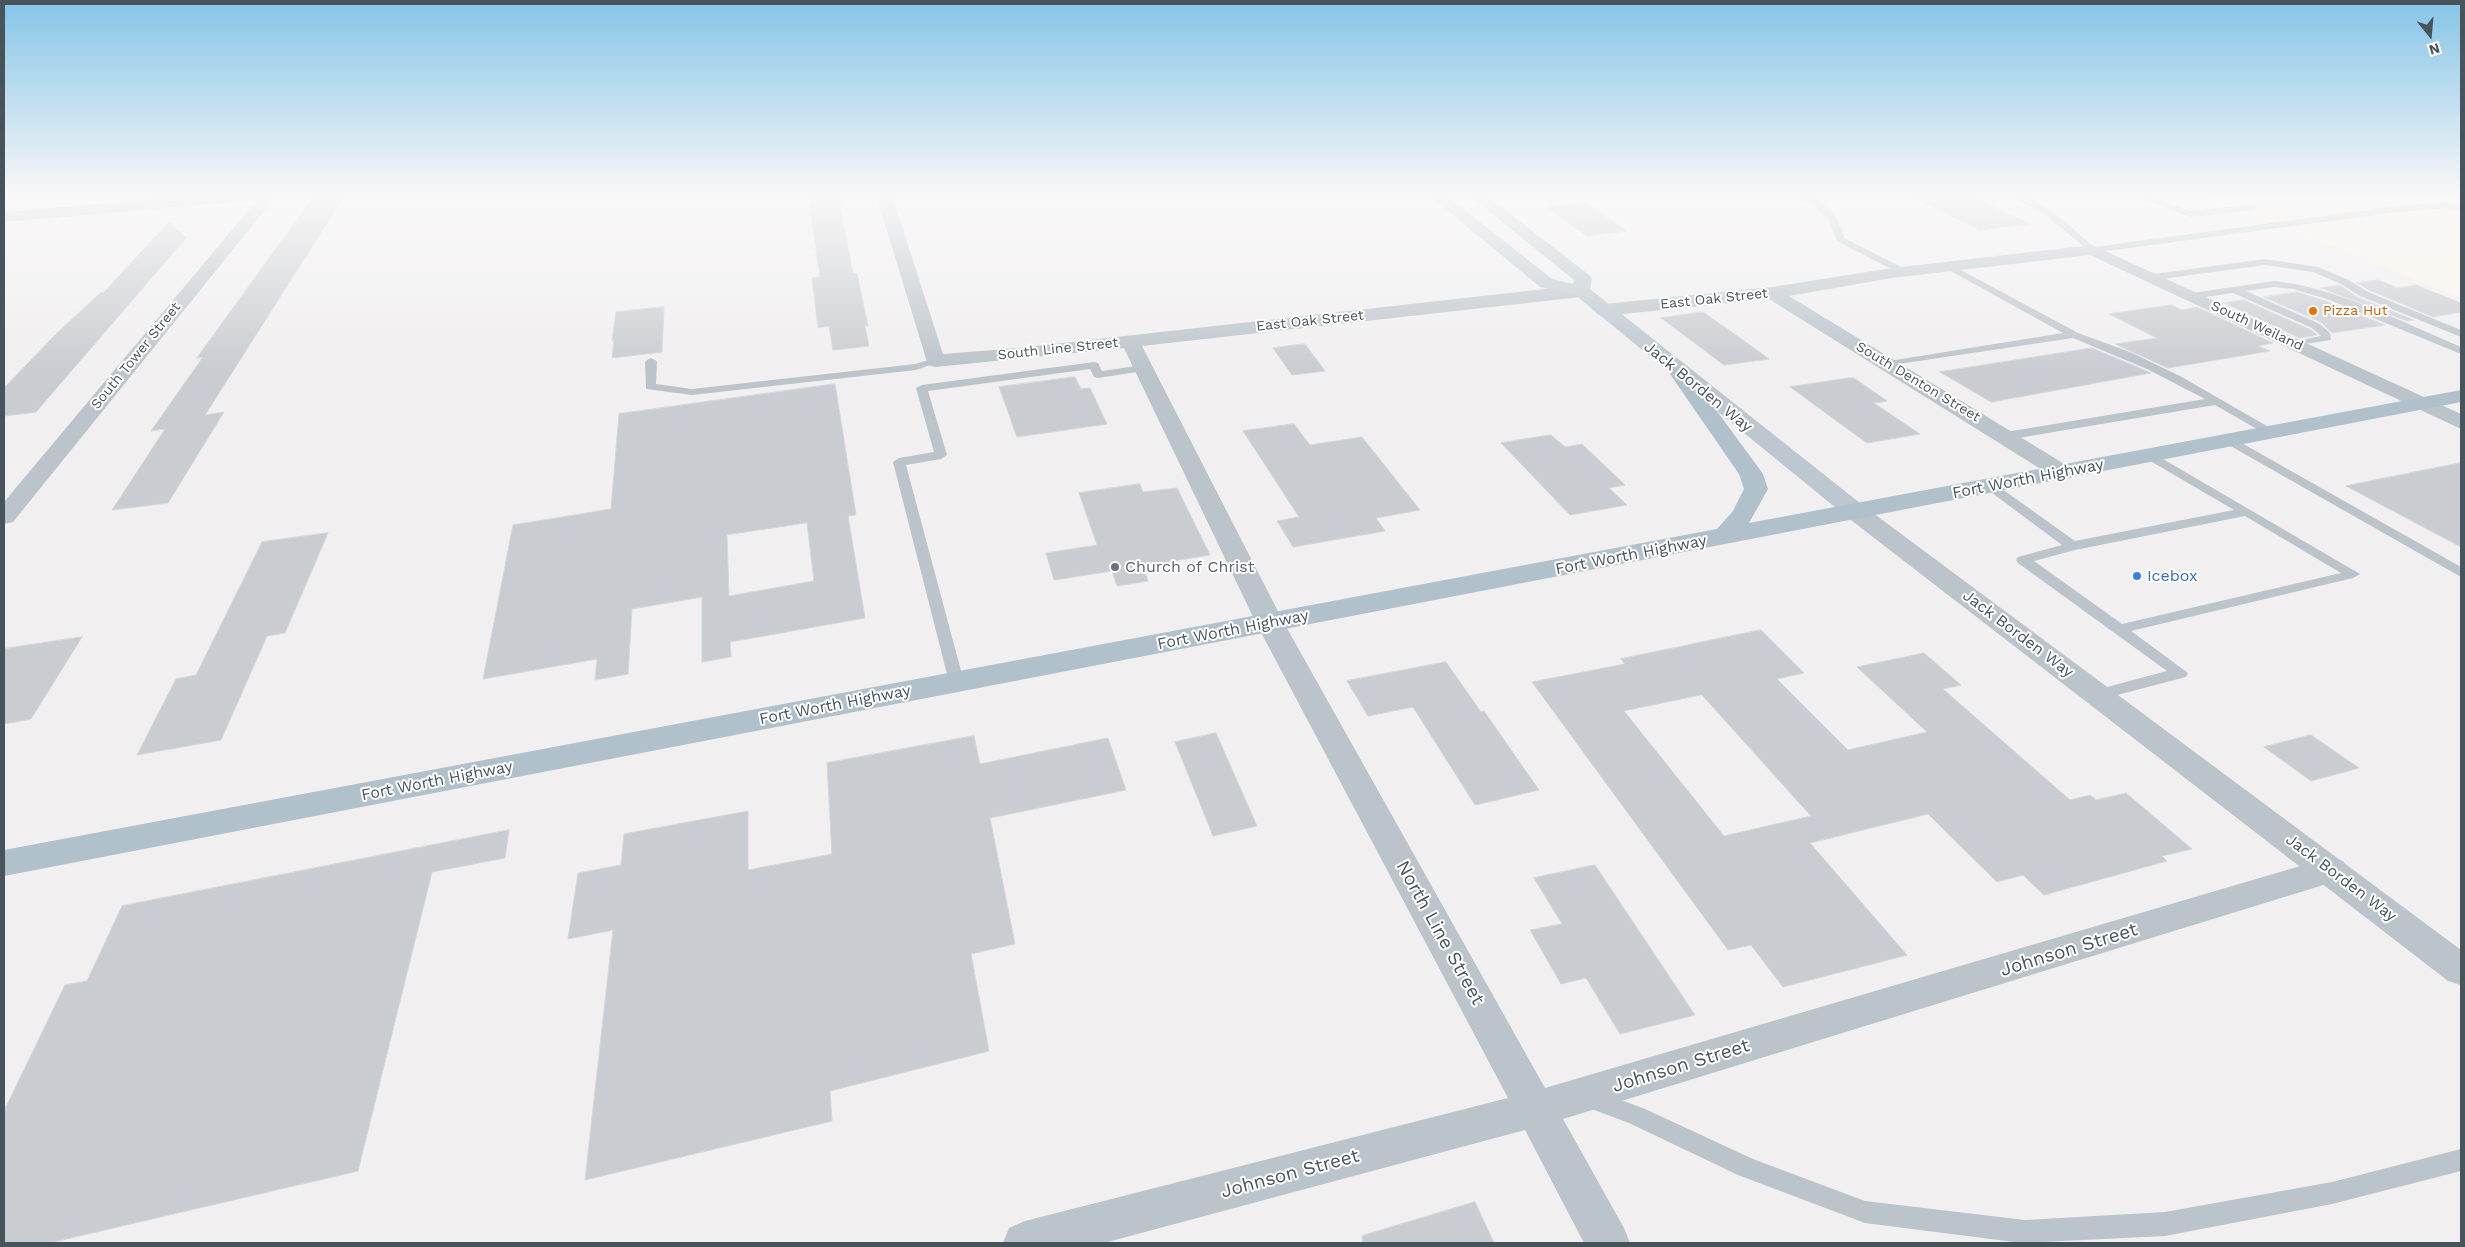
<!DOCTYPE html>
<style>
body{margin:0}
#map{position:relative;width:2465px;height:1247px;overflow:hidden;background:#f1efef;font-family:"Work Sans",sans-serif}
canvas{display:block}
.frame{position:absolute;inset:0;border:5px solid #48545b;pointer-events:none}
.north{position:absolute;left:2405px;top:10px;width:50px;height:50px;-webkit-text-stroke:4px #fff;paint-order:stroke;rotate:163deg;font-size:14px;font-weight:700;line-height:20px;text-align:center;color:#48545b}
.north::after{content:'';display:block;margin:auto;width:18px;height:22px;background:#48545b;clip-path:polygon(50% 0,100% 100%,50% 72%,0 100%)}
</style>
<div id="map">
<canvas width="2465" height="1247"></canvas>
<div class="frame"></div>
<div class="north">N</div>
</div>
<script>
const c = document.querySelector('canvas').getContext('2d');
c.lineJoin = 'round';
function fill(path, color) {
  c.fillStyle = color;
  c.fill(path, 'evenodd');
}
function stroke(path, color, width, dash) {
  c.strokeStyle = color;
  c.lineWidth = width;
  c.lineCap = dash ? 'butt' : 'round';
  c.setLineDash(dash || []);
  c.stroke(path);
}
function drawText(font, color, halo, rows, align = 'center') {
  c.font = font + ' "Work Sans",sans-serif';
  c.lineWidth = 4;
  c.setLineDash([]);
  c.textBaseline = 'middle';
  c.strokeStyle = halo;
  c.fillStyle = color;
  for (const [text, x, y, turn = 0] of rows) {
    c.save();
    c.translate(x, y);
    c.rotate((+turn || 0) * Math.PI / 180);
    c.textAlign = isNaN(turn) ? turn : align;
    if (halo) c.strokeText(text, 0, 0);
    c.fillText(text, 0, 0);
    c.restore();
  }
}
const commercial = new Path2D(`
 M2204,195H2461V298Z`);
const building = new Path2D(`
 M315,195H345L205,415L224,412L168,503L112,510L165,429L151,431L203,357L197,358Z
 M808,195H838L853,274L857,273L868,326H865L869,346L833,350L829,326L818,328L812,278L820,277Z
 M1908,195H1967L2031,224L1980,230Z
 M1585,202L1627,231L1587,236L1547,207Z
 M169,222L186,238L36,412L4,416V388L56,334L100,293L104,292Z
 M2378,280L2398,288L2416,285L2461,303V312L2433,317L2369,290L2357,283Z
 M2340,285L2359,298L2414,320L2407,321L2321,288Z
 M2297,292L2326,301L2385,325L2332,333L2321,322L2264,297Z
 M2244,300L2311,330L2317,335L2300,338L2224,303Z
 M2172,305L2182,310L2197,307L2273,343L2258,346L2270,351L2168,368L2115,344L2157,338L2109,314Z
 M664,307L662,352L612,358L614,340L612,341L616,312Z
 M1703,312L1736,335L1769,359L1724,365L1661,318Z
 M1305,344L1325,371L1292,375L1273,348Z
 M2092,348L2151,373L1991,402L1940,372Z
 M1075,377L1081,389L1090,388L1107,424L1017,437L999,387Z
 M1849,378H1854L1887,401L1874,403L1920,434L1867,443L1790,387Z
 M835,384L856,515L848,516L865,618L730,642L731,657L702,662V597L632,609L628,674L595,680L597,659L483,679L513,525L611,509L619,414ZM807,523L814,581L729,596L727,535Z
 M1294,424L1310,445L1362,437L1420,510L1376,518L1385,531L1293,547L1277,521L1299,517L1243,431Z
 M1551,435L1565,447L1582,444L1625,485L1609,488L1627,505L1570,515L1501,443Z
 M2461,463V547L2346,486Z
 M1140,484L1143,492L1177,488L1210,555L1143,566L1148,581L1117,586L1112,571L1054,580L1046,553L1097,545L1079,493Z
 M328,533L285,633L267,636L221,740L137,755L176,679L196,675L262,542Z
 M1761,630L1804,673L1777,679L1848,750L1927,732L1857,667L1924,653L1961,685L1943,689L2070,800L2090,795L2096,800L2126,793L2192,849L2162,856L2167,861L2044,895L2023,875L1997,882L1928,814L1810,843L1907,955L1783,987L1751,945L1728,950L1532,682L1625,664L1621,659ZM1702,695L1811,816L1724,836L1624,711Z
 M82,637L31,719L4,724V649Z
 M1446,662L1481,712L1484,711L1539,790L1475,805L1413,707L1368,716L1347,681Z
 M1216,733L1257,826L1213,836L1175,742Z
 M2311,735L2359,768L2311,781L2264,747Z
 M974,736L980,764L1108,738L1126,790L990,818L1015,944L971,954L989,1051L830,1091L832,1121L585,1180L613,930L568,939L578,873L621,865L624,834L748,811V870L832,854L827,763Z
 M509,830L505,858L432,872L358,1171L49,1243H4V1111L65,985L87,981L122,906Z
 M1595,865L1695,1015L1620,1034L1586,978L1561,984L1530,930L1562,924L1534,878Z
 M1475,1202L1494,1243H1363L1362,1236Z`);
const service = new Path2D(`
 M1797,195C1820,192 1840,216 1844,238L1905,269V273H1899L1837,241L1828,218Z
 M2009,195C2036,192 2074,230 2094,247L2397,206L2448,202L2461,204V210L2448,208L2397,212L2092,253L2045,215Z
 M2132,195H2143L2191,211L2253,204L2257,207L2253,210L2190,217Z
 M2265,259L2318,267L2349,280L2368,292L2461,330V337L2360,296L2341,284L2313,272L2265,265L2154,280L2149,277L2154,274Z
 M1948,263L2078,333L2130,352L2180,376L2279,433L2273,437L2269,436L2215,405L2006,440L2002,439L2000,436L2006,432L2205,399L2147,369L2073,338L1885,366L1883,364L1889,361L2063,333L1945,268V264Z
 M2274,281C2336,287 2404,323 2461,347V354L2327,299L2293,289L2274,287L2246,291L2320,324L2330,333L2331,340L2291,346V342L2321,336L2312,328L2233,293L2192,299L2187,296L2192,293Z
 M651,358L657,361L656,384L692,389L915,364L935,358L941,361L916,370L692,395L646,389L645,361Z
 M1094,362L1098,363L1102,371L1143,365L1149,368L1143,371L1098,378L1094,377L1090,369L928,391L947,455L941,459L906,465L964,682L962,686H950L893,462L899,458L934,452L916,388L922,385Z
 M2231,437L2461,567V577L2227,444L2225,441L2227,438Z
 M2151,452L2360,574L2353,578L2131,631L2188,673L2186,677L2098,700L2092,699L2090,695L2092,691L2167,671L2018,563L2016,560L2018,557L2062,545L1984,487L1985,484H1995L2075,541L2234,510L2147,459L2145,456ZM2245,516L2341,573L2122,624L2034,561L2075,550Z
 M1589,1088L1645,1109L1753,1159L1865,1201L2025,1220L2165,1212L2332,1182L2461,1149V1171L2332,1204L2165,1236L2022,1243L1865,1223L1738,1175L1629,1123L1581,1105L1578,1098L1581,1091Z`);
const minor = new Path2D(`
 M208,195H277L13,522L4,524V502L257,200L4,222V212Z
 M876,195H892L943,354L1018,348L1581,285L1588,287L1590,291L1588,295L1581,297L1142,346L1284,623L1545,1088L2331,857L2343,861L2348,870L2343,879L1563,1119L1624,1228L1630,1243H1584L1525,1130L1104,1243H1003L1009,1228L1025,1221L1508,1098L1256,623L1124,348L935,367L928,365Z
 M2092,245L2461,414V429L2090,255L1892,278L1789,296L2071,468L2075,473L2071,478L2063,480L2055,478L1769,299L1604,316L1597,314L1595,310L1597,306L1604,304L1772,287L1892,268Z`);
const tertiary = new Path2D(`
 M1856,505L1865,507L2461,950V985L2448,981L1847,517L1844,512L1847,507Z`);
const secondary = new Path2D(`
 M1429,195H1446L1552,279L1573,284L1574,280L1469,195H1486L1589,275L1592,279L1590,289L1865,507L1868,512L1865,517L1856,519L1847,517L1575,295L1540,287Z`);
const primary = new Path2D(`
 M1680,368L1687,370L1763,474L1768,489L1749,523L2461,390V402L4,876V850L1717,529L1733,511L1744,489L1739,474L1670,374L1673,370Z`);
const markers = [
 [2313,311,5,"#e8710a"],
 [1115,567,5,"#6b7280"],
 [2137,576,5,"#3f7fe0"]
];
const farStreetnames = [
 ["East Oak Street",1714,299,-6],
 ["East Oak Street",1310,321,-6],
 ["South Weiland",2257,326,25],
 ["South Line Street",1058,349,-6],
 ["South Tower Street",136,356,-51],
 ["South Denton Street",1918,382,31]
];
const farFoodnames = [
 ["Pizza Hut",2323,311]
];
const streetNames = [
 ["Jack Borden Way",1698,387,39],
 ["Fort Worth Highway",2028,479,-11],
 ["Fort Worth Highway",1631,555,-11],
 ["Fort Worth Highway",1233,630,-11],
 ["Jack Borden Way",2018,634,37],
 ["Fort Worth Highway",835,705,-11],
 ["Fort Worth Highway",437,781,-11],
 ["Jack Borden Way",2341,878,37]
];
const worshipNames = [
 ["Church of Christ",1125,567]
];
const shopNames = [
 ["Icebox",2147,576]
];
const nearStreetnames = [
 ["North Line Street",1440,933,61],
 ["Johnson Street",2069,950,-17],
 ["Johnson Street",1681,1066,-17],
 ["Johnson Street",1290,1174,-15]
];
fill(commercial, '#fbf4e9');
fill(building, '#c9ccd1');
stroke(building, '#d3d6da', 1);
fill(service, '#bbc4cb');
fill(minor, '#bbc4cb');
fill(tertiary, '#bbc4cb');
fill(secondary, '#bcc7cf');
fill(primary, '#b0c1cc');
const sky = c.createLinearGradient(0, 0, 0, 369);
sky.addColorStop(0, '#85c4e7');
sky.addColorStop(0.53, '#f9f8f8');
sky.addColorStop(1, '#f9f8f800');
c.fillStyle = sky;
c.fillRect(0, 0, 2465, 369);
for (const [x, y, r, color] of markers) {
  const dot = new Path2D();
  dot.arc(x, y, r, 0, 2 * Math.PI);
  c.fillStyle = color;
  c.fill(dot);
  stroke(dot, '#fff', 2);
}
drawText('14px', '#48545b', '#fff', farStreetnames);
drawText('14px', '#c56008', '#fff', farFoodnames, 'left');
drawText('16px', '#48545b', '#fff', streetNames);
drawText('16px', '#5b616d', '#fff', worshipNames, 'left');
drawText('16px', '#366cbe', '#fff', shopNames, 'left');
drawText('19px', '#48545b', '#fff', nearStreetnames);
</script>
